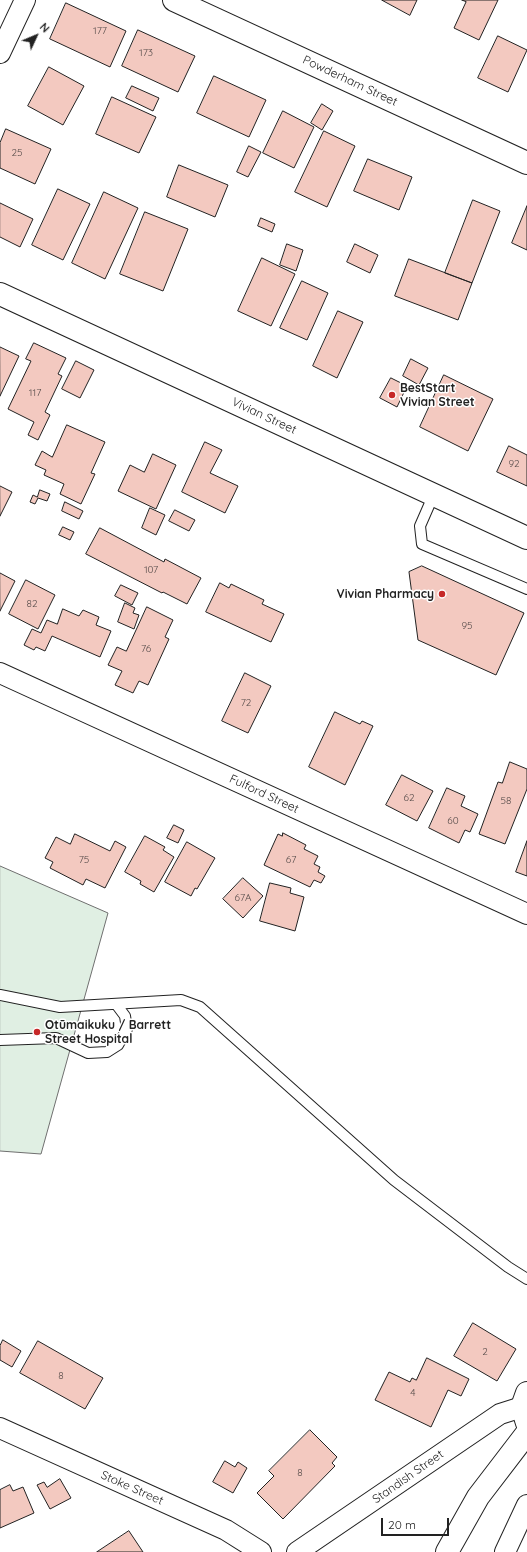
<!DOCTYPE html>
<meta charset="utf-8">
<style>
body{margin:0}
#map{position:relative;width:527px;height:1552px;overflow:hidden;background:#fff;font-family:Quicksand,sans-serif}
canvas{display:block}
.north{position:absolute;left:16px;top:16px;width:40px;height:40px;-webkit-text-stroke:3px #fff;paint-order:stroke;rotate:46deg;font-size:11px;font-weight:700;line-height:16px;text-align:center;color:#222}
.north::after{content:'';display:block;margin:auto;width:14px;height:18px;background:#222;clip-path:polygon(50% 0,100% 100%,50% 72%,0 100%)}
.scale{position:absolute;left:381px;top:1518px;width:68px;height:18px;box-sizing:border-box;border:2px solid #222;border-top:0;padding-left:5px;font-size:12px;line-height:14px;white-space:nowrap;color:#222;-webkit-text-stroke:3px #fff;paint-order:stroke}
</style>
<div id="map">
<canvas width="527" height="1552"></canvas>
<div class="north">N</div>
<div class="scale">20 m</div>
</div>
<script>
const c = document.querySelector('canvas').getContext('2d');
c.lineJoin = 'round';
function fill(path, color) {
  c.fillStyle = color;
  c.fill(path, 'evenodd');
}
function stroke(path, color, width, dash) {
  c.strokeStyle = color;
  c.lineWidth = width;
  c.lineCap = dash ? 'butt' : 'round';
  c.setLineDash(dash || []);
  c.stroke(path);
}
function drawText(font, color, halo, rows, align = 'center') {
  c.font = font + ' Quicksand,sans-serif';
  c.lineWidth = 3;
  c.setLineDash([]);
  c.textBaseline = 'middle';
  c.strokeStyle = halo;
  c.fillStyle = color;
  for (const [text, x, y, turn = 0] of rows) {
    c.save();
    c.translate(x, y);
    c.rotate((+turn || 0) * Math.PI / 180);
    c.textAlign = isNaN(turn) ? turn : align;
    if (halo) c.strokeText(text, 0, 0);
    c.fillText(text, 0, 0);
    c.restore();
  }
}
const green = new Path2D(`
 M0,866L108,913L41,1154L0,1151Z`);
const building = new Path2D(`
 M382,0H417L410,15Z
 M462,0H498L479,40L454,28L466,2Z
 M66,3L126,31L110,67L50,39Z
 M138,30L195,56L178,92L122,66Z
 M498,36L527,50L508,92L478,78Z
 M49,67L84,86L63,125L28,106Z
 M214,76L266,100L249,137L197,113Z
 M132,86L159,98L153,111L126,98Z
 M112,97L156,117L139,153L96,134Z
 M322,104L333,111L322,130L311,123Z
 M283,111L314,127L294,168L263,153Z
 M6,129L51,149L35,184L0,168V143Z
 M324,131L355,146L327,207L295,192Z
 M249,146L261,152L248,177L237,172Z
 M368,159L412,177L399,210L354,191Z
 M179,165L228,185L215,217L167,197Z
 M58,189L90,204L63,260L32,245Z
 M104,192L138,208L105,279L72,263Z
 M473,200L500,211L472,283L445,273Z
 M0,203L33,219L20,247L0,237Z
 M527,206V250L512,243Z
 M145,212L188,229L163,291L120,274Z
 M261,218L275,224L272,232L258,226Z
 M287,244L303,250L296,271L280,265Z
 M355,244L378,255L370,273L347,262Z
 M262,258L295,274L271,326L238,311Z
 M409,259L472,283L458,320L395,296Z
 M302,281L328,293L307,340L280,328Z
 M338,311L363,322L337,378L313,366Z
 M34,343L66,358L58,374L62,376L45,412L50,415L38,440L28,435L34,422L8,409L31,361L26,359Z
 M0,347L19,356L0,396Z
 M411,359L428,368L419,385L403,376Z
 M76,361L94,370L80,398L62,389Z
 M444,375L493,399L468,451L420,427Z
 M391,378L407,386L397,407L380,398Z
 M67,425L105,442L91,473L95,474L81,504L60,494L64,484L44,475L46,470L35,465L42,451L52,457Z
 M205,442L222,450L210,473L238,486L225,513L182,492Z
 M509,446L527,455V486L497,472Z
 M153,454L176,465L156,509L118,491L130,465L144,472Z
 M0,486L12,492L0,516Z
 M40,490L50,494L47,501L38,498L35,504L30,502L33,495L37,497Z
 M65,502L83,511L79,519L62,511Z
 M150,508L165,515L156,535L142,528Z
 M175,510L195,520L189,531L169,521Z
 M63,527L74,532L70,540L59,535Z
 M100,528L164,562L165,559L201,578L187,604L163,592L162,593L86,554Z
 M422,566L524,613L496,675L418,640L409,572Z
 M0,573L15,581L0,611Z
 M26,580L55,595L38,629L9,614Z
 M220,583L229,588L231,584L264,600L262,604L284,614L271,642L206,612Z
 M121,585L138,593L132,605L115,596Z
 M125,603L135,608L133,613L139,615L134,629L118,622Z
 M147,607L173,620L165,637L169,639L148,685L139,681L133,693L115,685L122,671L108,665L117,647L126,651Z
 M63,609L79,616L83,610L99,617L96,625L111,631L100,657L52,636L45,651L36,647L34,650L24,645L32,629L41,633L47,620L57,624Z
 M245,673L271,686L248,733L222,721Z
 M335,712L360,724L362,721L373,726L345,785L309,767Z
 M510,762L527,769V789L505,844L479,834L498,782L502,783Z
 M402,775L433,791L417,821L386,805Z
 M447,788L465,796L461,806L478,814L470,832L465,830L459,843L429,828Z
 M174,825L184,830L178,843L167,838Z
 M283,833L306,845L304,849L318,856L314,864L320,867L318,872L325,876L321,883L314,880L310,887L264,865L278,834L282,836Z
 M75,834L110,851L115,841L126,847L105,888L86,879L83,885L50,868L53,862L45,858L56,837L70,844Z
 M145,836L165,847L163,850L174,857L154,892L140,884L141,881L125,872Z
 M527,841V876L516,872Z
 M187,842L215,858L197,889L195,888L191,896L165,882Z
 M243,878L263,896L243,918L223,899Z
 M270,883L291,888L290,893L304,897L295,931L260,921Z
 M473,1323L516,1349L497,1381L454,1356Z
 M3,1340L21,1351L12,1367L0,1360V1346Z
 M38,1341L103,1378L85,1409L20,1373Z
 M427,1358L469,1379L461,1396L448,1390L431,1427L375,1400L389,1372L410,1382L412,1378L416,1380Z
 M310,1430L337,1457L332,1463L335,1466L283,1519L257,1493L274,1476L269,1471Z
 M225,1461L235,1467L238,1462L247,1468L233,1493L213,1482Z
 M60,1479L71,1498L50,1509L37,1485L44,1482L47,1487Z
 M10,1485L13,1491L23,1487L34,1513L0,1528V1490Z
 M129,1531L143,1552H97Z`);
const lane = new Path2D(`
 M434,494L420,526L422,544L527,589
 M0,995L60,1007L181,1000L200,1007L394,1180L508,1267L527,1279
 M0,1040L56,1038L88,1053L107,1052L118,1045L127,1029L125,1016L116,1004`);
const street = new Path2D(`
 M0,53L25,0
 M0,673L527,914
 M0,1428L226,1530L261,1552
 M297,1552L500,1414L522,1407
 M505,1552L527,1505`);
const secondary = new Path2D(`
 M527,1393L522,1407L527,1423
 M447,1552L478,1497L527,1433`);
const primary = new Path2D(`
 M174,0L527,163
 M0,294L527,538`);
const markers = [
 [392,395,4,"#c62828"],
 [442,594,4,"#c62828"],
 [37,1032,4,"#c62828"]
];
const numberNames = [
 ["177",100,31],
 ["173",146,53],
 ["25",17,153],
 ["117",35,393],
 ["92",514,464],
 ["107",151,570],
 ["82",32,604],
 ["95",467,626],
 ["76",146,649],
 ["72",246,703],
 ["62",409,798],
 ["58",506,801],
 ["60",453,821],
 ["75",84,860],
 ["67",291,860],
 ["67A",243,898],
 ["2",485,1352],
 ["8",61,1376],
 ["4",413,1393],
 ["8",300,1473]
];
const streetNames = [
 ["Powderham Street",350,81,25],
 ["Vivian Street",264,416,25],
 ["Fulford Street",264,794,25],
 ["Standish Street",408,1477,-35],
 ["Stoke Street",132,1488,24]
];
const poiNames = [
 ["BestStart",400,388],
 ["Vivian Street",400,402],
 ["Vivian Pharmacy",434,594,"right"],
 ["Otūmaikuku / Barrett",45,1025],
 ["Street Hospital",45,1039]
];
fill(green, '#e0efe3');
stroke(green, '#6f6f6f', 1);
fill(building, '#f3c9c0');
stroke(building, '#222', 1);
stroke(lane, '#222', 12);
stroke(street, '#222', 22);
stroke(secondary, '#222', 24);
stroke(primary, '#222', 24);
stroke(lane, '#fff', 10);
stroke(street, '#fff', 20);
stroke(secondary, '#fff', 22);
stroke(primary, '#fff', 22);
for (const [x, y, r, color] of markers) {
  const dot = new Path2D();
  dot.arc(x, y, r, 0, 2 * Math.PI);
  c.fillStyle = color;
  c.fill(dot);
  stroke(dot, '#fff', 1.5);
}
drawText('10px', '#564c4a', null, numberNames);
drawText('12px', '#222', '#fff', streetNames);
drawText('bold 12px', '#222', '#fff', poiNames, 'left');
</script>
